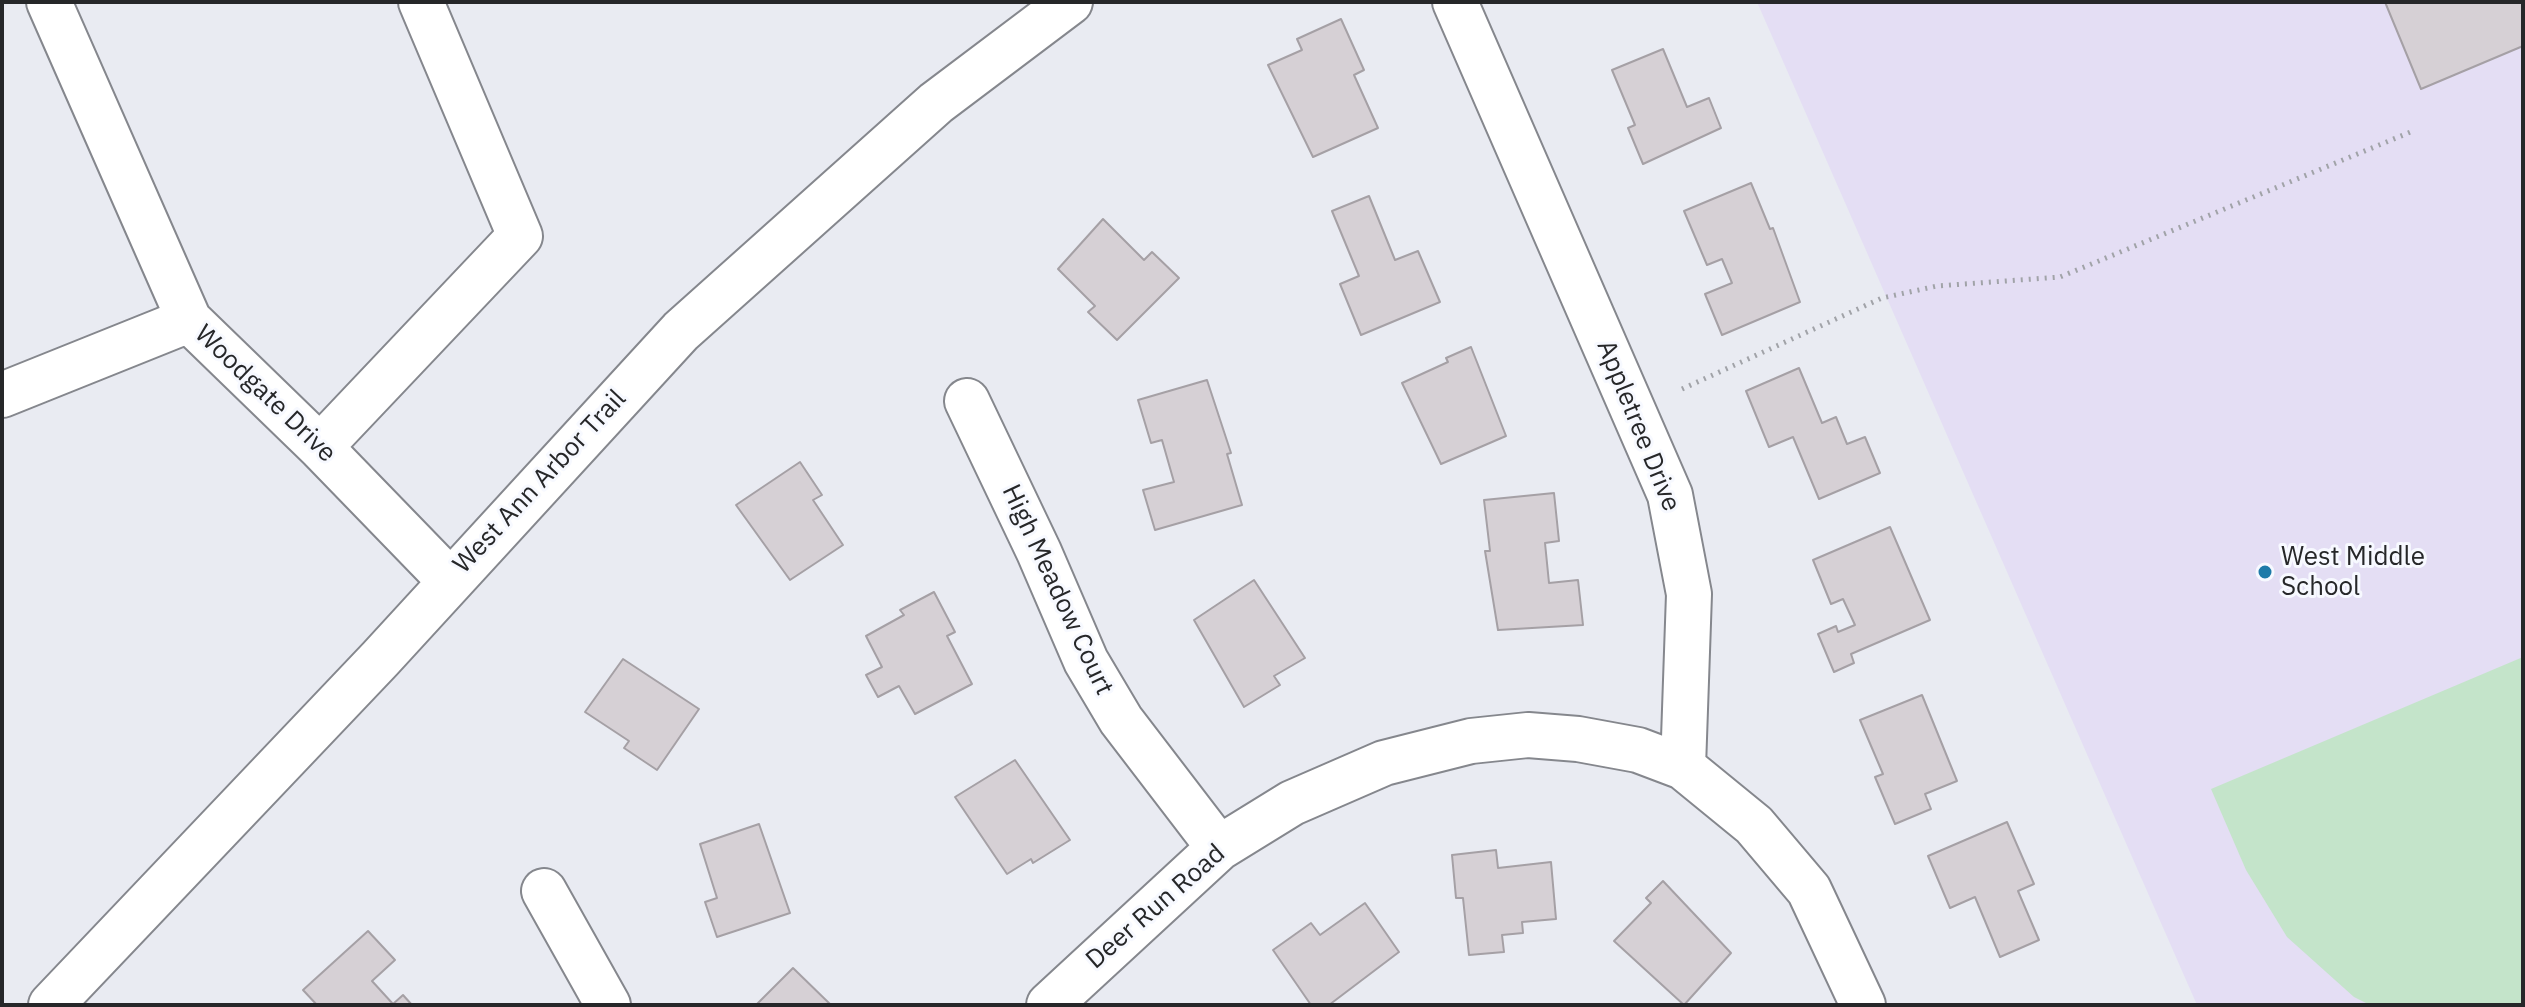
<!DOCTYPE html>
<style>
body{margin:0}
#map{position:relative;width:2525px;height:1007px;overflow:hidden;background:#e9ebf2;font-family:"IBM Plex Sans",sans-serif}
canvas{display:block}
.frame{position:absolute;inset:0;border:4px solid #262729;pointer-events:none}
</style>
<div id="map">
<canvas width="2525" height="1007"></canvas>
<div class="frame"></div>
</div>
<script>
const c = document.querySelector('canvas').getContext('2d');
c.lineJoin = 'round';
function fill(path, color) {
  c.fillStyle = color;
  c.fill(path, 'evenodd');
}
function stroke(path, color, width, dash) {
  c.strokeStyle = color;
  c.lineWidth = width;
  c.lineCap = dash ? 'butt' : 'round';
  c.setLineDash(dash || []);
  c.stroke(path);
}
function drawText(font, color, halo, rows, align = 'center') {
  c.font = font + ' "IBM Plex Sans",sans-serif';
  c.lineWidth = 6;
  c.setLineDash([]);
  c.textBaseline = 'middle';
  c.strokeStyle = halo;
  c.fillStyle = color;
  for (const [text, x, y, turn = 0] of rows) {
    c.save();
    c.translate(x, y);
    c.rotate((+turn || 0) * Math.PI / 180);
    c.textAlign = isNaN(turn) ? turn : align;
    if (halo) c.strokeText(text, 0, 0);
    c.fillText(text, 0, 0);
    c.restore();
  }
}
const education = new Path2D(`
 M1757,2H2523V1005H2197Z`);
const green = new Path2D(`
 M2523,657V1005H2370L2354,997L2287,937L2246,870L2211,789Z`);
const building = new Path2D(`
 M2385,2H2523V46L2421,89Z
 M1341,19L1364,70L1354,75L1378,128L1313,157L1268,65L1302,50L1297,39Z
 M1663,49L1687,107L1709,98L1721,128L1643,164L1628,128L1635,125L1612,70Z
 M1751,183L1770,229L1773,228L1800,302L1722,335L1705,294L1732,283L1722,259L1707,265L1684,211Z
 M1369,196L1395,260L1418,251L1440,302L1361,335L1340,284L1359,276L1332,211Z
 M1103,219L1144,260L1152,252L1179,278L1117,340L1088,312L1095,306L1058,269Z
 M1471,347L1506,436L1441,464L1402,383L1448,362L1446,358Z
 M1799,368L1822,423L1836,417L1847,444L1865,437L1880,473L1819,499L1793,437L1769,447L1746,391Z
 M1207,380L1231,453L1227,454L1242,505L1155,530L1143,490L1174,482L1162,440L1151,443L1138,400Z
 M800,462L822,495L813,500L843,545L790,580L736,505Z
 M1554,493L1559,541L1545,543L1549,583L1578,580L1583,625L1498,630L1485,551H1490L1484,500Z
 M1890,527L1930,620L1851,654L1854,663L1834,672L1818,634L1836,626L1838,632L1855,625L1843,599L1831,604L1813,560Z
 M1254,580L1305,658L1274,676L1280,685L1244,707L1194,620Z
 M934,592L955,632L947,636L972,684L915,714L899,686L878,697L866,675L882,667L866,636L904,615L900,610Z
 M623,659L699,709L657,770L624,748L629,741L585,712Z
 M1922,695L1957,781L1925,794L1931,809L1895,824L1875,777L1883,774L1860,720Z
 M1015,760L1070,840L1033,863L1031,859L1007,874L955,797Z
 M2007,822L2034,884L2018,891L2039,940L2000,957L1975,897L1950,908L1928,856Z
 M759,824L790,913L717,937L705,902L717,898L700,844Z
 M1496,850L1498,868L1551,862L1556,919L1522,922L1523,933L1502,935L1504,952L1469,955L1463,898H1456L1452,855Z
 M1663,881L1731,953L1684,1005L1614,941L1651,903L1646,898Z
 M1365,903L1399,952L1329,1005H1311L1273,950L1311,923L1320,935Z
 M368,931L395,960L372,981L393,1004L403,995L412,1005H317L303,990Z
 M793,968L831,1005H756Z`);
const path = new Path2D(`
 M1682,389L1882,298L1937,286L2060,277L2413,131`);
const minor = new Path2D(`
 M49,2L189,320L320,447L449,580
 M1455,2L1670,495L1689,594L1683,767
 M2,395L189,320
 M967,401L1039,552L1086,661L1121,720L1219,848
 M320,447L520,236L421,2
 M544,891L608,1005
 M51,1005L380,659L681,331L936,103L1070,2
 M1049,1005L1219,848L1292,803L1384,763L1471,741L1528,735L1578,739L1638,750L1683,767L1754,825L1809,890L1863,1005`);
const markers = [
 [2265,572,8,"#1d7aa8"]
];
const streetNames = [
 ["Woodgate Drive",265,394,44],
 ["Appletree Drive",1638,426,68],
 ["West Ann Arbor Trail",540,482,-47],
 ["High Meadow Court",1057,590,65],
 ["Deer Run Road",1156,907,-41]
];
const poiNames = [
 ["West Middle",2281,557],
 ["School",2281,587]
];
fill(education, '#e4def4');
fill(green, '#c4e4ca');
fill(building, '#d6d0d5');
stroke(building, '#a5a0a5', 2);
stroke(minor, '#85878d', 48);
stroke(path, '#a1a3a8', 5, [2, 6]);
stroke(minor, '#fff', 44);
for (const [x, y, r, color] of markers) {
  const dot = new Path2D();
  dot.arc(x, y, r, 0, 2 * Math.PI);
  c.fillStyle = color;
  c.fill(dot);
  stroke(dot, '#f7f9ff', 3);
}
drawText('26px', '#262729', '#f7f9ff', streetNames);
drawText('26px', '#262729', '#f7f9ff', poiNames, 'left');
</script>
